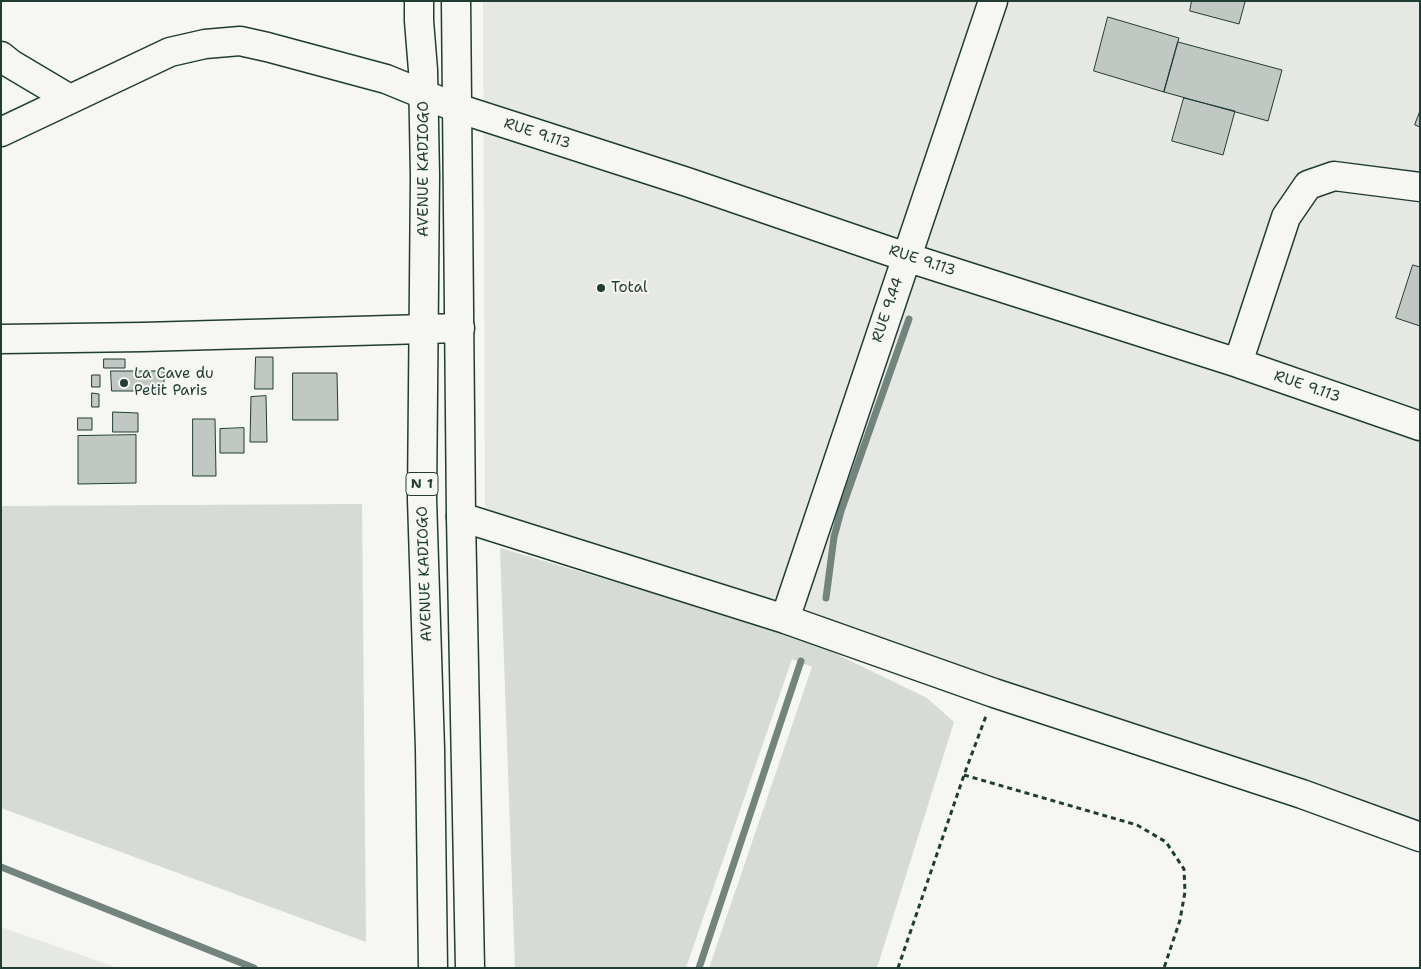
<!DOCTYPE html>
<style>
body{margin:0}
#map{position:relative;width:1421px;height:969px;overflow:hidden;background:#f6f6f2;font-family:"Shantell Sans",sans-serif}
canvas{display:block}
.frame{position:absolute;inset:0;border:2px solid #1f3d34;pointer-events:none}
</style>
<div id="map">
<canvas width="1421" height="969"></canvas>
<div class="frame"></div>
</div>
<script>
const c = document.querySelector('canvas').getContext('2d');
c.lineJoin = 'round';
function fill(path, color) {
  c.fillStyle = color;
  c.fill(path, 'evenodd');
}
function stroke(path, color, width, dash) {
  c.strokeStyle = color;
  c.lineWidth = width;
  c.lineCap = dash ? 'butt' : 'round';
  c.setLineDash(dash || []);
  c.stroke(path);
}
function drawText(font, color, halo, rows, align = 'center') {
  c.font = font + ' "Shantell Sans",sans-serif';
  c.lineWidth = 4;
  c.setLineDash([]);
  c.textBaseline = 'middle';
  c.strokeStyle = halo;
  c.fillStyle = color;
  for (const [text, x, y, turn = 0] of rows) {
    c.save();
    c.translate(x, y);
    c.rotate((+turn || 0) * Math.PI / 180);
    c.textAlign = isNaN(turn) ? turn : align;
    if (halo) c.strokeText(text, 0, 0);
    c.fillText(text, 0, 0);
    c.restore();
  }
}
const built = new Path2D(`
 M483,1H1420V821L485,511Z
 M1,927L118,968H1Z`);
const green = new Path2D(`
 M362,504L366,942L1,808V506Z
 M500,548L799,636L927,698L954,722L877,968H709L812,667L792,659L686,968H515Z`);
const stream = new Path2D(`
 M826,598L834,537L841,511L909,319
 M1,867L254,968
 M699,968L801,661`);
const building = new Path2D(`
 M1192,1H1244L1245,2L1239,24L1190,11Z
 M1108,17L1179,38L1164,92L1094,71Z
 M1178,42L1282,70L1268,121L1164,92Z
 M1184,98L1235,111L1223,155L1172,141Z
 M1420,111V127L1415,125Z
 M1413,265L1420,267V326L1396,318Z
 M256,357H273V389H255Z
 M104,359H125V368H104Z
 M111,371H164V391H112Z
 M293,373H337L338,420H293Z
 M92,375H100V387H92Z
 M92,393L99,394V407H92Z
 M266,396L267,442H250L251,397Z
 M113,412L138,413V432H113Z
 M78,418H92V430H78Z
 M193,419H215L216,476H193Z
 M244,428V453H220V429Z
 M136,435V483L78,484V436Z`);
const path = new Path2D(`
 M964,775L1137,825L1166,842L1184,869L1185,892L1180,920L1164,968
 M898,968L964,775L986,716`);
const minor = new Path2D(`
 M1,56L11,64L70,99
 M1,132L170,52L205,44L240,41L267,47L386,79L457,108L687,182L906,257L1238,363L1420,426
 M1,339L143,337L460,328
 M1238,363L1286,217L1308,185L1334,176L1420,187
 M461,517L785,619L994,693L1302,794L1420,837
 M785,619L993,1`);
const highway = new Path2D(`
 M419,1V21L423,70L425,176L422,499L430,749L433,968
 M456,1L461,517L470,968`);
const markers = [
 [601,288,5,"#1f3d34"],
 [124,383,5,"#1f3d34"]
];
const shields = [
 [422,484,32]
];
const shieldNames = [
 ["N 1",422,484]
];
const streetNames = [
 ["RUE 9.113",537,134,18],
 ["AVENUE KADIOGO",424,169,-90],
 ["RUE 9.113",922,261,18],
 ["RUE 9.44",888,310,-71],
 ["RUE 9.113",1307,387,19],
 ["AVENUE KADIOGO",425,574,-92]
];
const poiNames = [
 ["Total",611,288],
 ["La Cave du",134,374],
 ["Petit Paris",134,391]
];
fill(built, '#e6e8e4');
fill(green, '#d6dbd6');
stroke(stream, '#72847d', 7);
fill(building, '#c1c8c3');
stroke(building, '#1f3d34', 1);
stroke(minor, '#1f3d34', 31);
stroke(highway, '#1f3d34', 31);
stroke(path, '#1f3d34', 3, [5, 4]);
stroke(minor, '#f6f6f2', 28);
stroke(highway, '#f6f6f2', 28);
for (const [x, y, r, color] of markers) {
  const dot = new Path2D();
  dot.arc(x, y, r, 0, 2 * Math.PI);
  c.fillStyle = color;
  c.fill(dot);
  stroke(dot, '#f6f6f2', 2);
}
for (const [x, y, w] of shields) {
  const box = new Path2D();
  box.roundRect(x - w / 2, y - 11.5, w, 23, 4);
  c.fillStyle = '#f6f6f2';
  c.fill(box);
  stroke(box, '#1f3d34', 1);
}
drawText('bold 14px', '#1f3d34', null, shieldNames);
drawText('15px', '#1f3d34', '#f6f6f2', streetNames);
drawText('15px', '#1f3d34', '#f6f6f2', poiNames, 'left');
</script>
